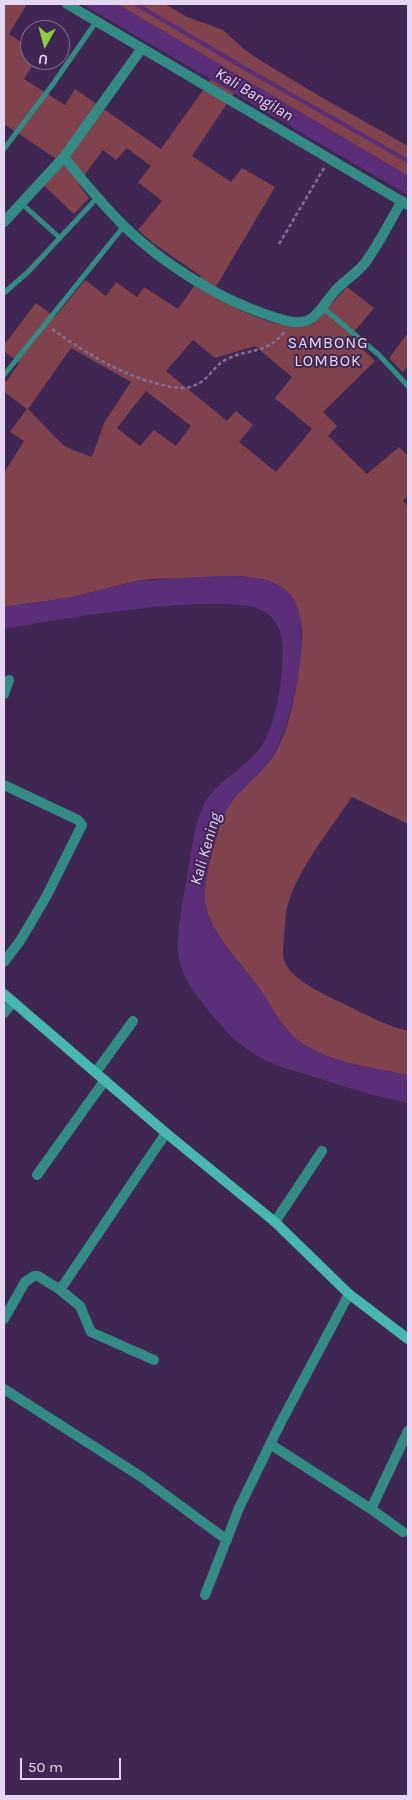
<!DOCTYPE html>
<style>
body{margin:0}
#map{position:relative;width:412px;height:1800px;overflow:hidden;background:#402652;font-family:Karla,sans-serif}
canvas{display:block}
.frame{position:absolute;inset:0;border:5px solid #e5d6f1;pointer-events:none}
.north{position:absolute;left:20px;top:20px;width:50px;height:50px;box-sizing:border-box;background:#402652;border:1px solid #826c92;border-radius:50%;rotate:187deg;font-size:14px;font-weight:700;line-height:20px;text-align:center;color:#e5d6f1}
.north::after{content:'';display:block;margin:auto;width:18px;height:22px;background:#92cd3e;clip-path:polygon(50% 0,100% 100%,50% 72%,0 100%)}
.scale{position:absolute;left:20px;top:1758px;width:101px;height:22px;box-sizing:border-box;border:2px solid #e5d6f1;border-top:0;padding-left:6px;font-size:15px;line-height:18px;white-space:nowrap;color:#e5d6f1;-webkit-text-stroke:4px #402652;paint-order:stroke}
</style>
<div id="map">
<canvas width="412" height="1800"></canvas>
<div class="frame"></div>
<div class="north">U</div>
<div class="scale">50 m</div>
</div>
<script>
const c = document.querySelector('canvas').getContext('2d');
c.lineJoin = 'round';
function fill(path, color) {
  c.fillStyle = color;
  c.fill(path, 'evenodd');
}
function stroke(path, color, width, dash) {
  c.strokeStyle = color;
  c.lineWidth = width;
  c.lineCap = dash ? 'butt' : 'round';
  c.setLineDash(dash || []);
  c.stroke(path);
}
function drawText(font, color, halo, rows, align = 'center') {
  c.font = font + ' Karla,sans-serif';
  c.lineWidth = 4;
  c.setLineDash([]);
  c.textBaseline = 'middle';
  c.strokeStyle = halo;
  c.fillStyle = color;
  for (const [text, x, y, turn = 0] of rows) {
    c.save();
    c.translate(x, y);
    c.rotate((+turn || 0) * Math.PI / 180);
    c.textAlign = isNaN(turn) ? turn : align;
    if (halo) c.strokeText(text, 0, 0);
    c.fillText(text, 0, 0);
    c.restore();
  }
}
const green = new Path2D(`
 M4,4H27L9,34L30,48V60H36L24,79L65,105L75,89L161,149L211,79L234,93L192,156L231,182L242,168L275,187L211,295C233,308 291,337 314,323L347,287L374,308L350,337L375,361L323,412L337,426L328,436L367,474L399,447L408,456V495L403,501L408,506V824L352,797C331,828 298,869 288,904C285,915 285,927 284,938C283,947 282,957 286,965C295,981 325,995 342,1003C364,1014 385,1025 408,1031V1075C373,1068 318,1061 292,1035C278,1021 269,1002 257,986C240,961 211,934 205,904C202,882 219,816 233,799C246,784 263,772 274,755C289,729 295,697 299,668C301,656 304,630 300,619C297,612 276,589 270,581L242,576L152,579L136,581L73,597L4,607V473L24,441L10,432L27,409L4,392V381L6,382L19,363L4,351V345L36,303L55,317L85,280L106,296L116,282L137,297L144,287L178,309L201,276L153,243L138,230L162,201L138,182L151,166L127,148L116,160L103,150L78,184L89,198L74,214L39,181L58,160L4,124ZM193,340L215,358L255,346L292,377L275,398L312,429L276,472L239,442L253,425L236,411L227,421L166,371ZM71,348L131,382L104,423L92,457L75,451L63,445L28,409ZM146,391L191,426L176,446L154,430L140,446L117,428Z
 M117,4H165L187,17L223,30L245,50L263,62L321,97L408,146V176Z
 M408,333V366L403,372L389,358Z`);
const water = new Path2D(`
 M82,4H117L155,26L408,176V195Z
 M218,576C242,576 271,575 289,593C317,620 291,727 273,756C260,777 237,790 226,811C216,831 204,877 205,899C206,927 240,964 257,985C269,1001 277,1020 292,1035C318,1061 373,1068 408,1075V1103C378,1097 347,1088 318,1078C299,1072 278,1067 261,1058C237,1046 219,1023 203,1004C192,990 180,972 178,954C176,935 183,899 187,879C191,856 193,828 203,806C215,780 249,768 264,742C275,721 280,693 282,670C283,650 285,627 267,613C234,588 50,621 4,629V607L73,597L136,581Z`);
const stream = new Path2D(`
 M136,4L241,66L408,161`);
const path = new Path2D(`
 M279,244L324,168
 M52,329C86,353 119,374 159,384C170,387 183,390 193,386C208,382 214,364 229,358C252,348 267,354 285,331`);
const service = new Path2D(`
 M4,149L53,84L96,22
 M22,204L60,238
 M4,293L28,272L97,198
 M322,307L379,355L408,386
 M4,375L124,226`);
const minor = new Path2D(`
 M67,4L408,205
 M64,157C83,181 103,205 124,226C161,262 217,298 265,314C278,318 293,325 306,321C318,317 326,301 335,291C344,281 356,274 365,263C379,244 390,221 402,201
 M4,222L64,157L142,48
 M4,694L9,680
 M4,785L78,820L82,825L46,897L20,941L4,962
 M4,1013L13,1002
 M96,1072L133,1021
 M37,1175L105,1080
 M275,1222L322,1151
 M59,1289L80,1306L91,1332L154,1360
 M4,1319L25,1282L34,1276H38L59,1289L64,1284L166,1133
 M4,1389L140,1476L227,1540
 M270,1444L371,1509L408,1431
 M371,1509L403,1532
 M205,1595L239,1508L280,1424L349,1294`);
const secondary = new Path2D(`
 M4,994L166,1133L275,1222L349,1294L408,1339`);
const waterNames = [
 ["Kali Bangilan",254,95,31],
 ["Kali Kening",206,849,-74]
];
const neighbourhoodNames = [
 ["SAMBONG",328,343],
 ["LOMBOK",328,361]
];
fill(green, '#80424d');
fill(water, '#5a2e78');
stroke(stream, '#5a2e78', 4);
stroke(path, '#826d92', 2.5, [4, 2.5]);
stroke(service, '#328b85', 5);
stroke(minor, '#328b85', 10);
stroke(secondary, '#47b7b0', 10);
drawText('italic 16px', '#ebd4ff', '#402652', waterNames);
c.letterSpacing = '1px';
drawText('16px', '#e5d6f1', '#402652', neighbourhoodNames);
c.letterSpacing = '0px';
</script>
